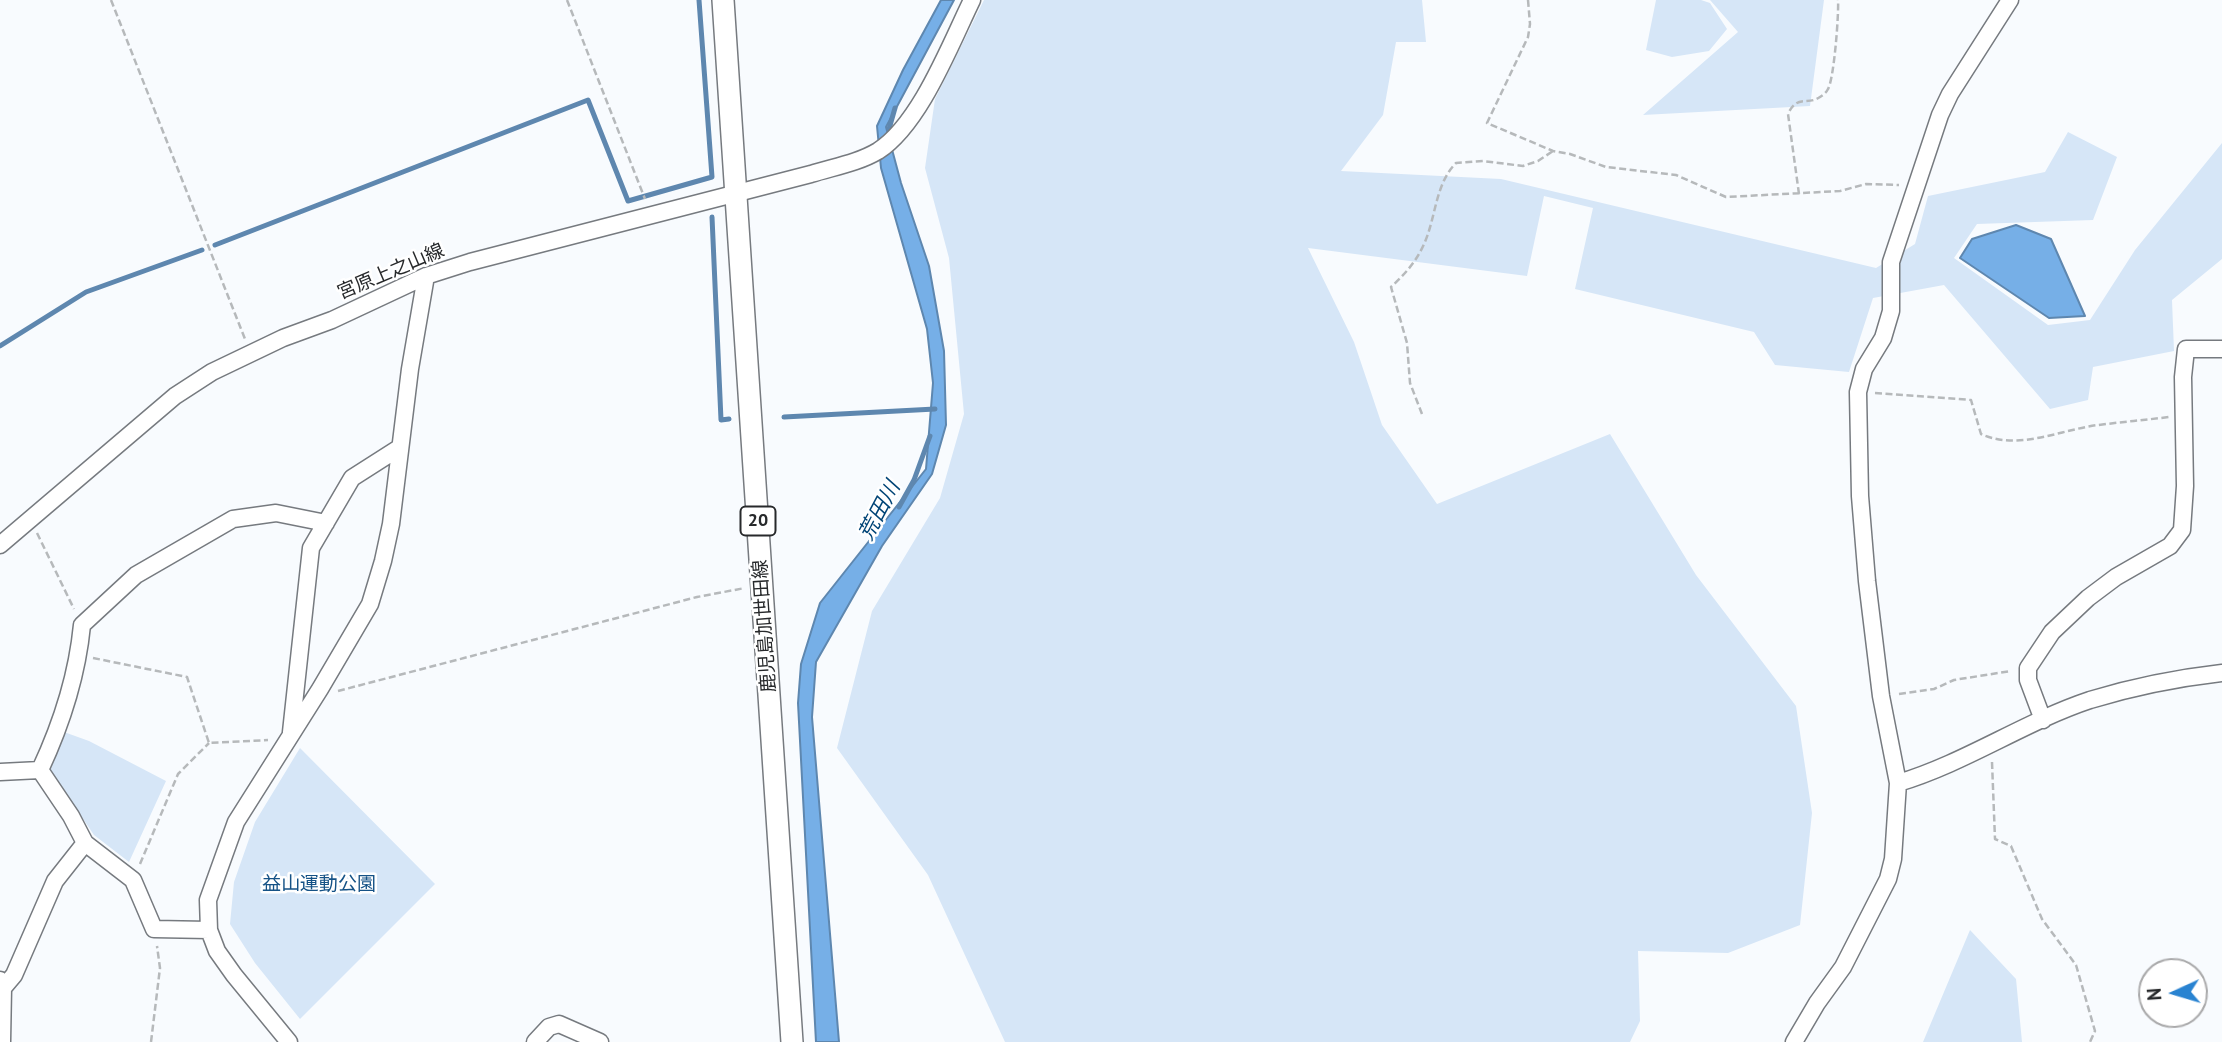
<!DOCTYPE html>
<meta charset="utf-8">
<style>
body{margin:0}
#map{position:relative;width:2222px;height:1042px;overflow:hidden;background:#f8fbfe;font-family:"PT Sans",sans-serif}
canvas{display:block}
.north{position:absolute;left:2138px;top:958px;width:70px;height:70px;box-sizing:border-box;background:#fff;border:2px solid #a9a9aa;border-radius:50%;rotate:266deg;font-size:19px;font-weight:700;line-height:28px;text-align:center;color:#27292b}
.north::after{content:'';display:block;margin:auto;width:24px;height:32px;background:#2983d1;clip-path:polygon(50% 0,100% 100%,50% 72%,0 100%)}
</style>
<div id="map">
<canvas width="2222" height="1042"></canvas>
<div class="north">N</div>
</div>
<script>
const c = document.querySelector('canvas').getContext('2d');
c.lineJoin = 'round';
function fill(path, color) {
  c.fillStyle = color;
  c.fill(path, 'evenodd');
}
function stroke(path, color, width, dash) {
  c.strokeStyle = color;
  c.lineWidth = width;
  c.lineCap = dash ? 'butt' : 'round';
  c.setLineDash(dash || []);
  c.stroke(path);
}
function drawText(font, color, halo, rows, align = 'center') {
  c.font = font + ' "PT Sans","Noto Sans JP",sans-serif';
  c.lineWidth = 5;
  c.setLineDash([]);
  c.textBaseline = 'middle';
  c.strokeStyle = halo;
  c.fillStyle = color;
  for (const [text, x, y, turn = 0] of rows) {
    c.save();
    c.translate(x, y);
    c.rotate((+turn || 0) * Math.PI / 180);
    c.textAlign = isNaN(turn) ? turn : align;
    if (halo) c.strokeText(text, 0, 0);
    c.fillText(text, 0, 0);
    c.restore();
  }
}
const green = new Path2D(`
 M984,0H1422L1426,42H1396L1383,115L1341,171L1501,179L1876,268L1915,244L1928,196L2045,172L2068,132L2117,157L2093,220L1977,224L1954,258L2048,325L2090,320L2135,250L2222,143V259L2172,300L2174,351L2093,367L2088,400L2050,409L1944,285L1873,298L1849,372L1775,365L1754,332L1575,289L1593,208L1544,196L1527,276L1308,248L1354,342L1382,425L1437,504L1610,434L1696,575L1796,706L1812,813L1800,925L1728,953L1638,951L1640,1021L1630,1042H1005L928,875L837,748L872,611L940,498L964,414L949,258L925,168L935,99Z
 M1656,0H1701L1710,3L1727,29L1709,51L1672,57L1646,50Z
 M1710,0H1824L1810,106L1643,115L1738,32Z
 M64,732L89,741L166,781L129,862L94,835L47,766Z
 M300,748L435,884L300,1019L255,963L230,924L234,882L255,822Z
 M1970,930L2016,979L2022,1042H1923Z`);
const water = new Path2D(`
 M941,0H954L886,127L901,183L929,266L944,351L946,425L932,474L882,546L816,662L812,717L839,1042H816L798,703L801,664L820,603L926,469L933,383L927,329L881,168L877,126L903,70Z
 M2016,225L2051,239L2085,316L2049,318L1960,258L1972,239Z`);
const stream = new Path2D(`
 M890,136L889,129L895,108
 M712,217L721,420L729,419
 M215,245L588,100L628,201L712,177L699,0
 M0,346L86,292L202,250
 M784,417L935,409
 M899,507L914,480L930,436`);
const path = new Path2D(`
 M111,0L245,339
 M567,0L645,199
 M1528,0L1530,24L1528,37L1487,123L1553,151L1570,154L1606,167L1676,175L1726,197L1840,191L1866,184L1899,185
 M1799,194L1788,114C1797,94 1807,106 1820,97C1823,95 1826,93 1828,89C1834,79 1839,14 1838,0
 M1875,393L1971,400L1981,434C2019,451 2059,430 2098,425C2122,422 2145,420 2169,417
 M1422,414L1410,383L1407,343L1391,287C1405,274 1416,262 1424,244C1436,218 1435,184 1456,163L1483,161L1523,166L1538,161L1553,151
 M37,533L74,609
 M93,658L187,677L209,743L268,740
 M338,691L697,597L745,588
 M1899,694L1934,689L1954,680L2011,671
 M1992,762L1995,839L2011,846L2042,919L2076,965L2095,1031L2090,1042
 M140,864L178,774L209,743
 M151,1042L160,968L157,946`);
const minor = new Path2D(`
 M0,545L175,396L212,372L283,338L332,320L426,276L470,262L811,174C833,167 858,163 878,151C920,124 950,45 972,0
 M2043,720L2028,680V668L2052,632L2088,598L2116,577L2170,546L2182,530L2185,486L2183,377L2186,349H2222
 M291,732L311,548L352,478L399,448
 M0,772L40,770
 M1898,783C1965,763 2024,722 2090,700C2133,687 2178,678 2222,673
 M209,930L154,929L133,880L85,843L71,816L40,770C62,723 77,677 82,625L136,575L233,519L276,513L326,523
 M0,980L3,988L2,1042
 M3,988L14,975L55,881L85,843
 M289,1042L234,975L217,951L209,930L208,900L236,822L320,689L370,604L383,561L391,524L410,369L426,276
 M535,1042L549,1027L559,1024L600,1042
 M1794,1042L1817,1003L1843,967L1888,879L1893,859L1898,783L1881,696L1867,581L1860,496L1858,392L1864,369L1883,338L1891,311V262L1940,115L1950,94L2010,0`);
const major = new Path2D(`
 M723,0L792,1042`);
const shields = [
 [758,521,35]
];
const shieldNames = [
 ["20",758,521]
];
const streetNames = [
 ["宮原上之山線",391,272,-23],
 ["鹿児島加世田線",765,626,-94]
];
const parkNames = [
 ["益山運動公園",319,885]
];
const waterNames = [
 ["荒田川",880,511,-62]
];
fill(green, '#d6e6f7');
fill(water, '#76afe7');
stroke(water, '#5e87af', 2);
stroke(stream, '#5e87af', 5);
stroke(minor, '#767a7f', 19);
stroke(major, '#767a7f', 24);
stroke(path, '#b6b9bb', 2.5, [7, 3.5]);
stroke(minor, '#fff', 16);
stroke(major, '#fff', 21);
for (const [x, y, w] of shields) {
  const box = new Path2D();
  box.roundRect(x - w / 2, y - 14.5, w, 29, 5);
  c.fillStyle = '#fff';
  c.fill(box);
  stroke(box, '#27292b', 2);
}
drawText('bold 18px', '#27292b', null, shieldNames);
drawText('19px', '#27292b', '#fff', streetNames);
drawText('19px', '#155286', '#fff', parkNames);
drawText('italic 21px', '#004476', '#fff', waterNames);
</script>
